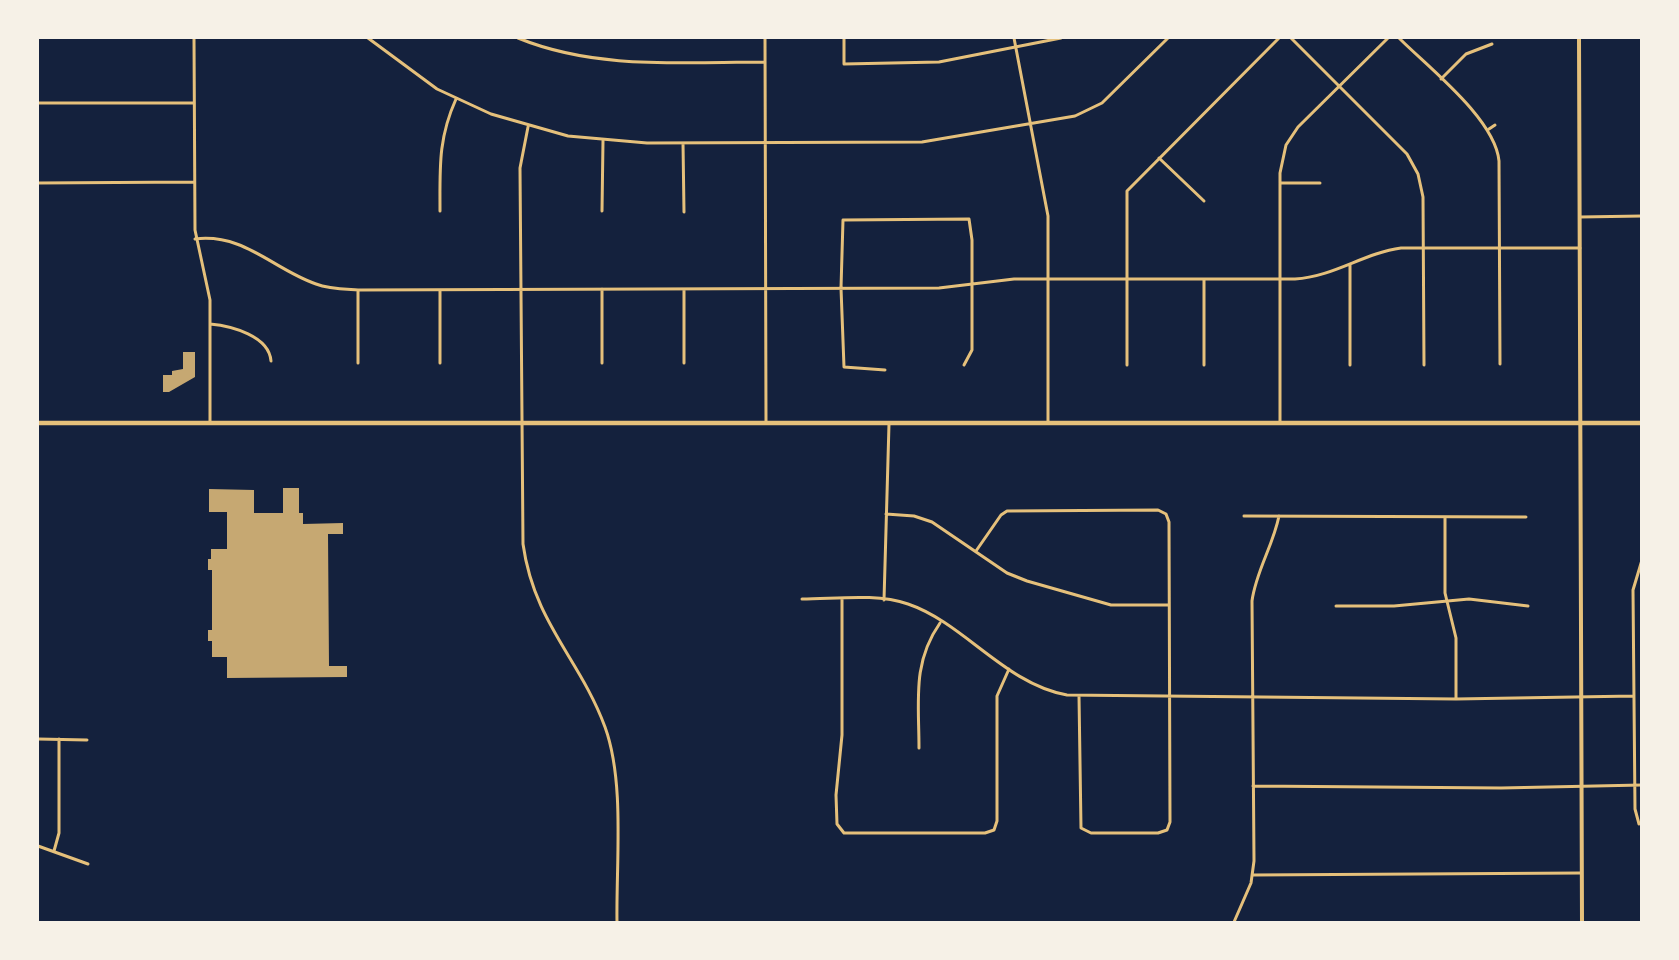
<!DOCTYPE html>
<style>
body{margin:0}
#map{position:relative;width:1679px;height:960px;overflow:hidden;background:#14213d;font-family:Barlow,sans-serif}
canvas{display:block}
.frame{position:absolute;inset:0;border:39px solid #f6f1e7;pointer-events:none}
</style>
<div id="map">
<canvas width="1679" height="960"></canvas>
<div class="frame"></div>
</div>
<script>
const c = document.querySelector('canvas').getContext('2d');
c.lineJoin = 'round';
function fill(path, color) {
  c.fillStyle = color;
  c.fill(path, 'evenodd');
}
function stroke(path, color, width, dash) {
  c.strokeStyle = color;
  c.lineWidth = width;
  c.lineCap = dash ? 'butt' : 'round';
  c.setLineDash(dash || []);
  c.stroke(path);
}
const building = new Path2D(`
 M183,352H195V377L169,392H163V375H172V371L183,369Z
 M283,488H299V513H303V524L343,523V534H328L329,666H347V677L227,678V657H212V641H208V630H212V570H208V559H211V549H227V512H209V489L254,490V513H283Z`);
const minor = new Path2D(`
 M194,38L195,230L210,300V423
 M368,38L437,89L491,114L568,136L647,143L922,142L1075,116L1102,103L1168,38
 M518,38C596,70 682,62 765,62
 M765,38L766,423
 M844,38V64L939,62L1061,38
 M1014,38L1048,216V422
 M1291,38L1407,154L1418,174L1423,197L1424,365
 M1399,38C1429,68 1495,119 1499,161L1500,364
 M1441,79L1466,54L1492,44
 M38,103H194
 M528,127L520,168L523,544C534,623 580,659 605,727C625,782 616,863 617,922
 M1489,129L1495,125
 M683,143L684,212
 M1159,158L1204,201
 M38,183L194,182
 M1280,183H1320
 M440,211C440,168 438,139 456,99
 M602,211L603,141
 M1580,217L1642,216
 M195,239C244,233 273,269 316,284C329,289 343,289 358,290L939,288L1014,279H1295C1333,277 1364,253 1401,248H1580
 M1350,264V365
 M602,289V363
 M684,289V363
 M358,290V363
 M440,290V363
 M210,324C232,326 269,336 271,361
 M1127,365V191L1279,38
 M1204,365V279
 M885,370L844,367L841,288L843,220L969,219L972,240V350L964,365
 M1280,423V173L1286,145L1298,127L1388,38
 M886,514L914,516L932,522L1007,573L1027,581L1111,605H1169
 M1244,516L1526,517
 M1445,517V593L1456,638V699
 M976,551L1001,515L1007,511L1158,510L1166,514L1169,522L1170,822L1167,830L1158,833H1091L1081,828L1079,696
 M802,599C835,599 876,593 908,604C964,623 1005,684 1067,695L1456,699L1634,696
 M842,599V735L836,795L837,824L844,833H985L994,830L997,821V696L1009,669
 M884,600L889,424
 M1336,606H1394L1469,599L1528,606
 M38,739L87,740
 M919,748C919,701 912,663 940,623
 M1253,786L1501,788L1642,785
 M1639,824L1635,809L1633,590L1642,560
 M38,846L88,864
 M54,851L59,833V739
 M1253,875L1581,873
 M1234,922L1251,883L1254,861L1252,601C1256,571 1273,546 1279,516`);
const tertiary = new Path2D(`
 M1579,38L1582,922`);
const secondary = new Path2D(`
 M38,423H1642`);
fill(building, '#c6a872');
stroke(minor, '#e5c07b', 3);
stroke(tertiary, '#e5c07b', 4);
stroke(secondary, '#e5c07b', 4.5);
</script>
